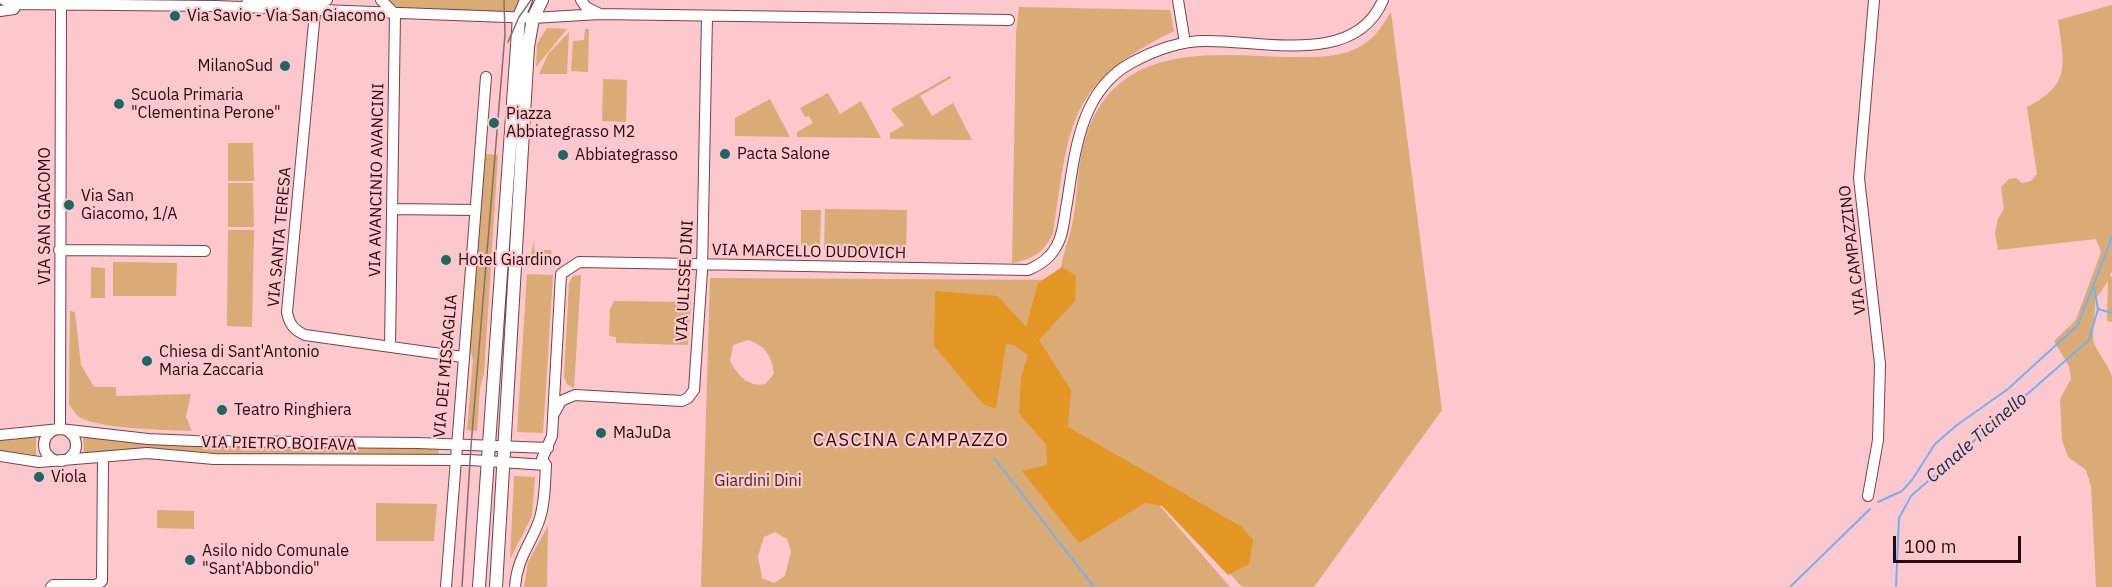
<!DOCTYPE html>
<style>
body{margin:0}
#map{position:relative;width:2112px;height:587px;overflow:hidden;background:#fcc7cd;font-family:"IBM Plex Sans",sans-serif}
canvas{display:block}
.scale{position:absolute;left:1893px;top:536px;width:128px;height:27px;box-sizing:border-box;border:3px solid #220c10;border-top:0;padding-left:8px;font-size:18px;line-height:21px;white-space:nowrap;color:#220c10;-webkit-text-stroke:4px #fcc7cd;paint-order:stroke}
</style>
<div id="map">
<canvas width="2112" height="587"></canvas>
<div class="scale">100 m</div>
</div>
<script>
const c = document.querySelector('canvas').getContext('2d');
c.lineJoin = 'round';
function fill(path, color) {
  c.fillStyle = color;
  c.fill(path, 'evenodd');
}
function stroke(path, color, width, dash) {
  c.strokeStyle = color;
  c.lineWidth = width;
  c.lineCap = dash ? 'butt' : 'round';
  c.setLineDash(dash || []);
  c.stroke(path);
}
function drawText(font, color, halo, rows, align = 'center') {
  c.font = font + ' "IBM Plex Sans",sans-serif';
  c.lineWidth = 4.5;
  c.setLineDash([]);
  c.textBaseline = 'middle';
  c.strokeStyle = halo;
  c.fillStyle = color;
  for (const [text, x, y, turn = 0] of rows) {
    c.save();
    c.translate(x, y);
    c.rotate((+turn || 0) * Math.PI / 180);
    c.textAlign = isNaN(turn) ? turn : align;
    if (halo) c.strokeText(text, 0, 0);
    c.fillText(text, 0, 0);
    c.restore();
  }
}
const green = new Path2D(`
 M388,0H520L514,13L399,8Z
 M2112,5V272L2110,276L2112,277V322L2107,321L2108,281L2095,300C2096,312 2091,334 2094,343C2098,355 2109,364 2112,377V587H2096L2091,486L2086,470L2068,457L2062,440L2060,399L2071,379L2069,366L2054,341L2076,320L2101,252L2096,239L1998,250L1995,233L1998,219L2004,209L2001,187L2009,179L2016,178L2022,183L2031,181L2037,174L2027,107C2072,85 2064,63 2058,20Z
 M1019,7L1170,10L1174,31C1066,84 1070,123 1053,233C1044,253 1033,259 1012,263L1016,33Z
 M1391,12L1442,410L1314,587H1242L1179,518L1142,485L1230,587H701L710,278L1060,280C1060,257 1071,238 1074,214C1078,188 1078,159 1087,133C1119,43 1209,54 1286,57C1311,57 1339,59 1361,46C1375,38 1383,25 1391,12ZM748,340C765,345 772,356 774,374L765,384C748,388 737,374 730,361L733,345ZM775,532L787,539L791,551L785,576L774,583L762,578L758,556L764,537Z
 M547,28L567,29L536,67L537,44Z
 M585,29H589L588,72L571,71L573,41L584,40Z
 M569,32L567,74H539L548,54Z
 M950,76L951,78L920,96L932,116L953,103L972,140L890,139V133L904,125L891,109Z
 M603,79L627,80L626,122L602,121Z
 M828,93L840,114L861,101L881,138L797,137V132L813,123L809,116L805,117L800,108Z
 M770,99L790,137L735,136V118Z
 M228,143H253L254,181H228Z
 M485,154L498,155L484,374L480,388L477,431L467,430L473,360L470,348Z
 M228,183H253L254,227H228Z
 M825,209L907,210L906,251L824,250Z
 M801,210H821L820,246H801Z
 M228,230H254L252,327L227,326Z
 M535,239L534,250H551L553,267L528,265Z
 M113,262L177,263L176,296H113Z
 M91,267L105,268V298H91Z
 M527,274L553,275L543,433L517,432Z
 M581,275L574,388L567,384L564,377L569,283L573,276Z
 M614,301L691,302L688,345L616,343V337L609,336L610,310Z
 M70,311L75,312L81,365L94,387H116V396L191,394L186,417L192,431C166,430 103,429 81,418C75,415 73,409 69,404Z
 M83,434L164,445L439,449L438,456L226,454L152,448L84,454Z
 M36,435V455L0,450V439Z
 M514,476L535,477L532,516L510,559Z
 M376,503L437,504L434,541H376Z
 M157,510L194,511V529L157,528Z
 M548,526L547,587H524L528,562Z`);
const forest = new Path2D(`
 M1062,267L1076,276L1075,301L1039,340L1071,390L1068,427L1242,527L1253,540L1249,564L1228,575L1162,506L1145,503L1079,543L1022,471L1047,465L1046,445L1019,413L1021,377L1028,355L1014,345L1006,344L996,409L983,404L934,346L935,291L998,296L1026,327L1038,283Z`);
const stream = new Path2D(`
 M2098,309L2112,313
 M994,458L1094,587
 M1878,502L1902,491L1912,480L1935,444L1957,425L2008,389L2078,325L2112,237
 M1790,587L1870,509
 M1896,587L1899,518L1911,496L2089,340L2098,309L2094,288`);
const minor = new Path2D(`
 M4,0L16,4L215,6L533,18L600,14L1009,20
 M381,0L395,14
 M581,0L586,7L600,14
 M1178,0L1185,43
 M247,3L327,0
 M0,11L14,9L16,4
 M315,12L287,312C289,324 294,330 305,335L463,357
 M392,209L475,210
 M59,250L205,251
 M390,347L395,14
 M554,414L561,401L575,395L682,401L688,398L694,390L702,271L707,17
 M44 445a16 16 0 1 1 32 0a16 16 0 1 1-32 0Z
 M60,429L61,4
 M0,435L60,429L148,439L195,441L418,443L548,448
 M0,456L39,462L147,453L214,459L470,460L546,465
 M1868,496L1878,440L1880,364L1859,178L1874,0
 M51,587L53,585H96L102,581L103,458
 M446,587L486,77
 M515,587C517,558 530,546 539,521C545,504 545,483 546,465L542,459L552,436L561,274L579,262L1028,270C1040,265 1050,258 1056,247C1064,234 1064,217 1067,203C1075,152 1080,91 1131,63C1153,51 1180,41 1205,41C1263,40 1355,67 1383,0`);
const major = new Path2D(`
 M479,587L519,17L526,0
 M496,587L528,47L533,18L542,0`);
const tram = new Path2D(`
 M508,42L519,17L531,0
 M462,587L471,446L505,34L504,0`);
const markers = [
 [175,16,6,"#1a6763"],
 [285,66,6,"#1a6763"],
 [119,104,6,"#1a6763"],
 [494,123,6,"#1a6763"],
 [725,154,6,"#1a6763"],
 [563,155,6,"#1a6763"],
 [69,205,6,"#1a6763"],
 [446,260,6,"#1a6763"],
 [147,361,6,"#1a6763"],
 [222,410,6,"#1a6763"],
 [601,433,6,"#1a6763"],
 [39,477,6,"#1a6763"],
 [190,560,6,"#1a6763"]
];
const poiNames = [
 ["Via Savio - Via San Giacomo",187,16],
 ["MilanoSud",273,66,"right"],
 ["Scuola Primaria",131,95],
 ["\"Clementina Perone\"",131,113],
 ["Piazza",506,114],
 ["Abbiategrasso M2",506,132],
 ["Pacta Salone",737,154],
 ["Abbiategrasso",575,155],
 ["Via San",81,196],
 ["Giacomo, 1/A",81,214],
 ["Hotel Giardino",458,260],
 ["Chiesa di Sant'Antonio",159,352],
 ["Maria Zaccaria",159,370],
 ["Teatro Ringhiera",234,410],
 ["MaJuDa",613,433],
 ["Viola",51,477],
 ["Asilo nido Comunale",202,551],
 ["\"Sant'Abbondio\"",202,569]
];
const streetNames = [
 ["VIA AVANCINIO AVANCINI",377,180,-89],
 ["VIA SAN GIACOMO",45,216,-90],
 ["VIA SANTA TERESA",280,237,-85],
 ["VIA CAMPAZZINO",1853,250,-97],
 ["VIA MARCELLO DUDOVICH",809,252,1],
 ["VIA ULISSE DINI",685,281,-87],
 ["VIA DEI MISSAGLIA",446,366,-85],
 ["VIA PIETRO BOIFAVA",279,444,1]
];
const parkNames = [
 ["Giardini Dini",758,481]
];
const waterNames = [
 ["Canale Ticinello",1977,438,-41]
];
const neighbourhoodNames = [
 ["CASCINA CAMPAZZO",911,441]
];
fill(green, '#daab74');
fill(forest, '#e49624');
stroke(stream, '#70b1f5', 2);
stroke(minor, '#78414a', 12);
stroke(major, '#78414a', 14);
stroke(minor, '#fff', 10);
stroke(major, '#fff', 12);
stroke(tram, '#8f6a6f', 1.5);
for (const [x, y, r, color] of markers) {
  const dot = new Path2D();
  dot.arc(x, y, r, 0, 2 * Math.PI);
  c.fillStyle = color;
  c.fill(dot);
  stroke(dot, '#fcc7cd', 2);
}
drawText('16px', '#220c10', '#fcc7cd', poiNames, 'left');
drawText('16px', '#220c10', '#fcc7cd', streetNames);
drawText('16px', '#3d2e1d', '#fcc7cd', parkNames);
drawText('italic 18px', '#0a2e4f', '#fcc7cd', waterNames);
c.letterSpacing = '1.5px';
drawText('18px', '#220c10', '#fcc7cd', neighbourhoodNames);
c.letterSpacing = '0px';
</script>
